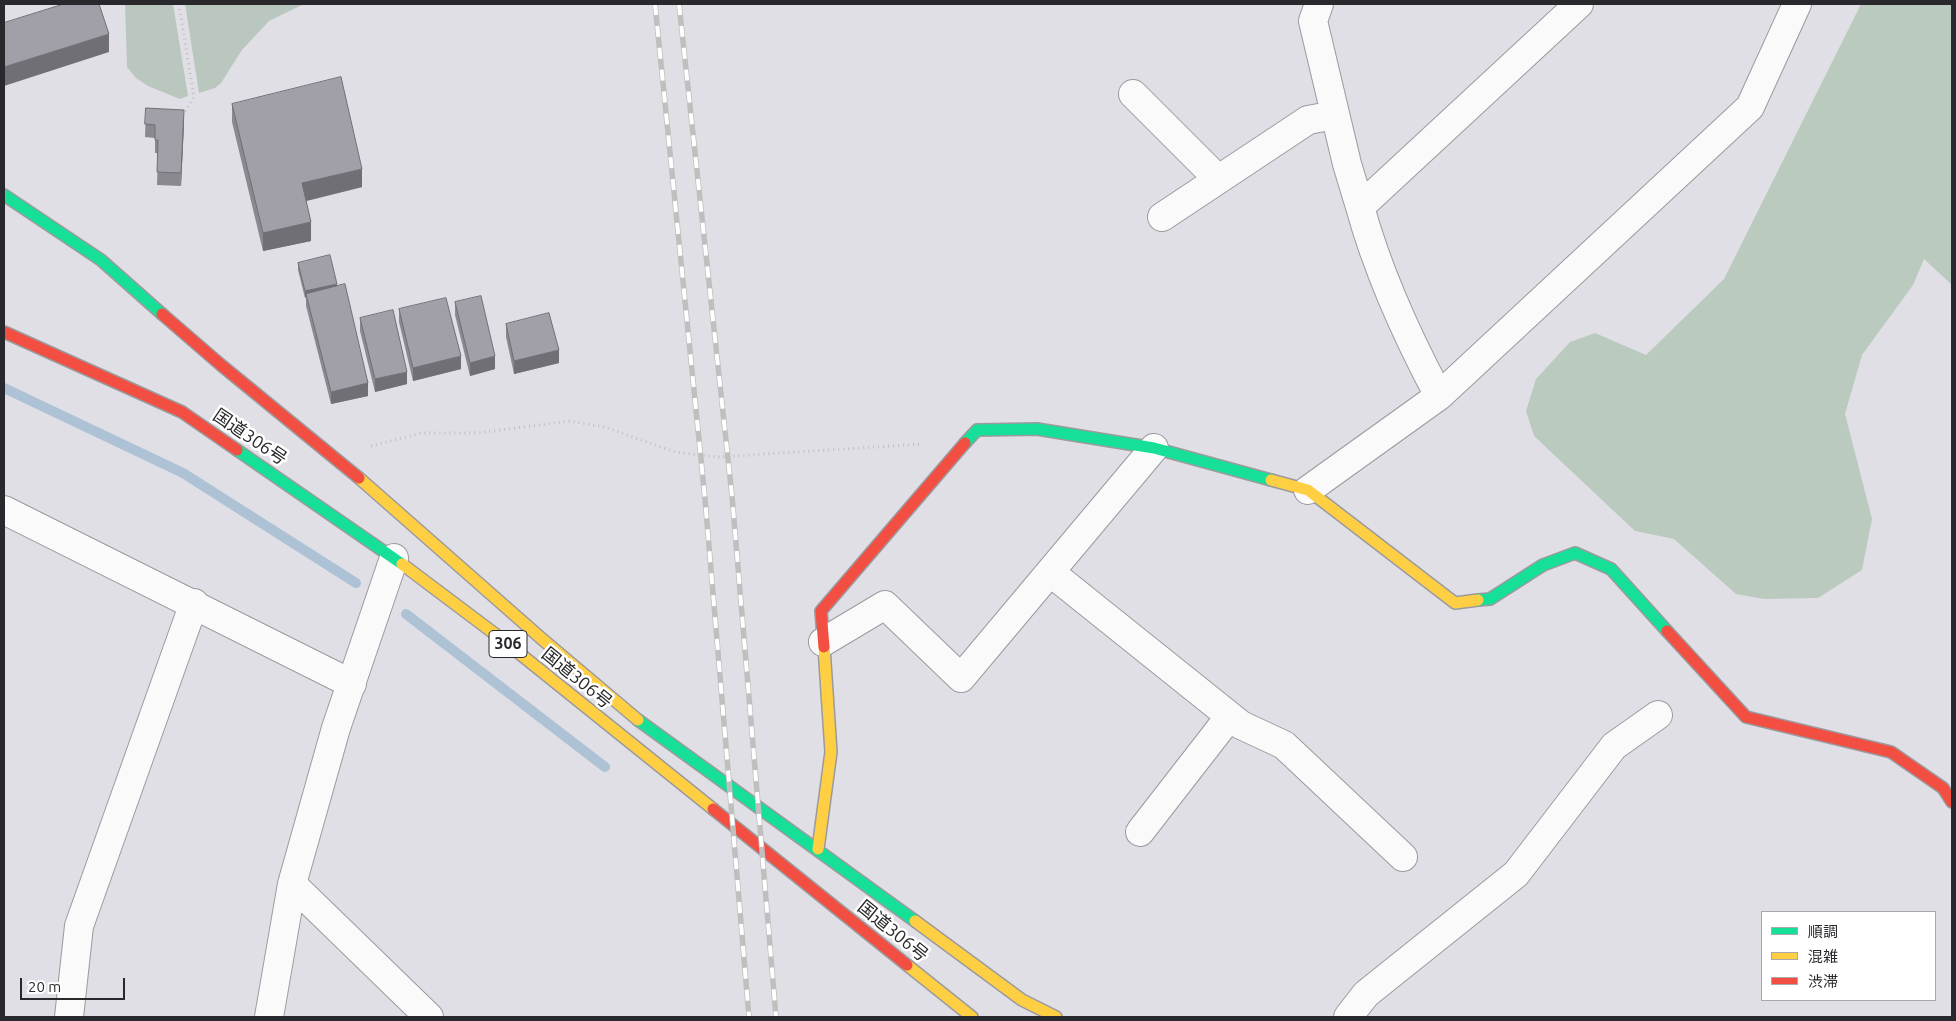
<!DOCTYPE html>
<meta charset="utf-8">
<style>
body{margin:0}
#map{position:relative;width:1956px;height:1021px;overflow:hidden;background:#e0dfe5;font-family:Ubuntu,"Noto Sans JP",sans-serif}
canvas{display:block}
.frame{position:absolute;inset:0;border:5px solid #29282c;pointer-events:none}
.legend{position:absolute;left:1761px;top:911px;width:175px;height:90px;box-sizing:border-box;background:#fff;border:1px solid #a9a9ab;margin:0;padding:6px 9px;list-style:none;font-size:15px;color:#29282c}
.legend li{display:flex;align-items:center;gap:10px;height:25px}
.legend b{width:25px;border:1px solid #a9a9ab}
.scale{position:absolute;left:20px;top:978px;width:105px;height:22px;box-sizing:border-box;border:2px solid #29282c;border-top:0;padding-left:6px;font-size:15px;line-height:18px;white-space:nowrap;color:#29282c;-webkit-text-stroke:4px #fff;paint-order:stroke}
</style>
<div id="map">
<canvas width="1956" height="1021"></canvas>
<div class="frame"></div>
<ul class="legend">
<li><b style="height:6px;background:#16e098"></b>順調</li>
<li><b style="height:6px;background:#ffcf43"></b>混雑</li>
<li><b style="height:6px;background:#f24e42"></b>渋滞</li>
</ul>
<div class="scale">20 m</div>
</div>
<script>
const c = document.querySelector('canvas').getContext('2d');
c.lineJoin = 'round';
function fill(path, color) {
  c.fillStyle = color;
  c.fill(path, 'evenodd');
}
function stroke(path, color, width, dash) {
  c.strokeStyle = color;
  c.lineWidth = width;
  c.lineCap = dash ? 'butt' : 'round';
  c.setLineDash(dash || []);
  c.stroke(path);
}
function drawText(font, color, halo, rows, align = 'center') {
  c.font = font + ' Ubuntu,"Noto Sans JP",sans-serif';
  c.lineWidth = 5;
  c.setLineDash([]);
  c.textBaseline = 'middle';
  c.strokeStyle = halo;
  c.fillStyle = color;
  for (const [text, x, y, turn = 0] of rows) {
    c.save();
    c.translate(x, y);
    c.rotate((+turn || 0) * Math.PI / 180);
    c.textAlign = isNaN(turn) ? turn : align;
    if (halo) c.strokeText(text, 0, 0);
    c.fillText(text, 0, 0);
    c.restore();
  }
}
const green = new Path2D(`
 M125,4H173L188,96L180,99L148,86L136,78L127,67Z
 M185,4H304L269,21L242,50L221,83L215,88L199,93Z`);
const forest = new Path2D(`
 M1861,4H1952V285L1924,259L1913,285L1862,355L1845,414L1872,519L1862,570L1818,598L1764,599L1736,594L1674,539L1635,531L1534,436L1526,411L1536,379L1570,342L1595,333L1646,355L1724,279Z`);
const stream = new Path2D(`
 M4,388L183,473L356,583
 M406,614L605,767`);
const path = new Path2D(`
 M179,4L194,97L181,118
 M371,446L422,433H477L570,421L605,427L675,452L718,457L922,444`);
const street = new Path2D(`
 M1319,4L1313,21L1347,164L1360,207L1579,4
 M1133,94L1218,179
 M1360,207C1378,272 1407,336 1439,396
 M1162,217L1308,120L1335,115
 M1308,490L1439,396L1750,107L1797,4
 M4,510L352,684
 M1050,572L1241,725L1284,745L1403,857
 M823,642L885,605L961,678L1154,448
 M1140,832L1230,716
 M292,884L429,1017
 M69,1017L79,926L194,603
 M269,1017L292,884L336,728L394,558
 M1348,1017L1366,994L1516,874L1614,746L1658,715`);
const fast = new Path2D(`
 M4,195L101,260L162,314
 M965,443L977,430L1037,429L1154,448L1271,480
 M237,450L402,564
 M1478,600L1490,599L1543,565L1575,553L1611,569L1667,631
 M638,720L915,921`);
const slow = new Path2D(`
 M359,478L542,639L638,720
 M1271,480L1308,490L1455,603L1478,600
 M402,564L499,637L713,809
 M818,849L831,752L824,647
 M915,921L1022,1000L1056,1017
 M907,965L972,1017`);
const jam = new Path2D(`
 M162,314L221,365L359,478
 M4,332L182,412L237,450
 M1667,631L1746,717L1891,752L1943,788L1952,802
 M824,647L821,611L965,443
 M713,809L907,965`);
const rail = new Path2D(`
 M655,4L705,499L749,1017
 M679,4L732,496L776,1017`);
const wall = new Path2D(`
 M232,104L362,187L306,201L311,241L263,251L232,122Z
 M146,108L184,123L181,186L157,185L158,153H155V138L145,137Z
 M298,263L337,286L368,396L331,404L306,306V297L305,298L298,270Z
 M455,302L495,369L470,376L455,315Z
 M399,309L461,369L413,381L399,322Z
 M360,318L407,384L375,392L360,331Z
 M506,324L559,363L514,374L506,337Z`);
const shadedWall = new Path2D(`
 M109,34V52L4,86V67Z
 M184,110V123L181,186V173Z
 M362,169V187L302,202V183Z
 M311,222V241L263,251V233Z
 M337,284V290L306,294V297L305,298V291Z
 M559,350V363L514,374V361Z
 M461,356V369L413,381V368Z
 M495,356V369L470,376V363Z
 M407,372V384L375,392V379Z
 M368,383V396L331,404V392Z`);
const building = new Path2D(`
 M64,4H99L109,34L4,67V23Z
 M341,77L362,169L302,183L311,222L263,233L232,104Z
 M146,108L184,110L181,173L157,172L158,140H155V125L145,124Z
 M330,255L337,284L305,291L298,263Z
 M345,284L368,383L331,392L306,294Z
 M481,296L495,356L470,363L455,302Z
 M446,298L461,356L413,368L399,309Z
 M393,310L407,372L375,379L360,318Z
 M549,313L559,350L514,361L506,324Z`);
const shields = [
 [508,644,38]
];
const shieldNames = [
 ["306",508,644]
];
const streetNames = [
 ["国道306号",250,437,34],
 ["国道306号",577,678,39],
 ["国道306号",893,931,39]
];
fill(green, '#bac7be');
fill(forest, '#bacabe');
stroke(stream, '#aec2d6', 10);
stroke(street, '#9b9a9e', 30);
stroke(fast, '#9b9a9e', 14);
stroke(slow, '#9b9a9e', 14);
stroke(jam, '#9b9a9e', 14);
stroke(path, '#c0bfc1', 3, [1, 4]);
stroke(street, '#fafafb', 28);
stroke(fast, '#16e098', 11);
stroke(slow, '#ffcf43', 11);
stroke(jam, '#f24e42', 11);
stroke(rail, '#bfbfc0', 5.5);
stroke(rail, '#fff', 4, [11]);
fill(wall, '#8a8990');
fill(shadedWall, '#716f76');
fill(building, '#a19fa8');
stroke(building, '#716f76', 1);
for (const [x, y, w] of shields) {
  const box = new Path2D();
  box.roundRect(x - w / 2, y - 13.5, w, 27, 4);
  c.fillStyle = '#fff';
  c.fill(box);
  stroke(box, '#29282c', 1);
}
drawText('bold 16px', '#29282c', null, shieldNames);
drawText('18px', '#29282c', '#fff', streetNames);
</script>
